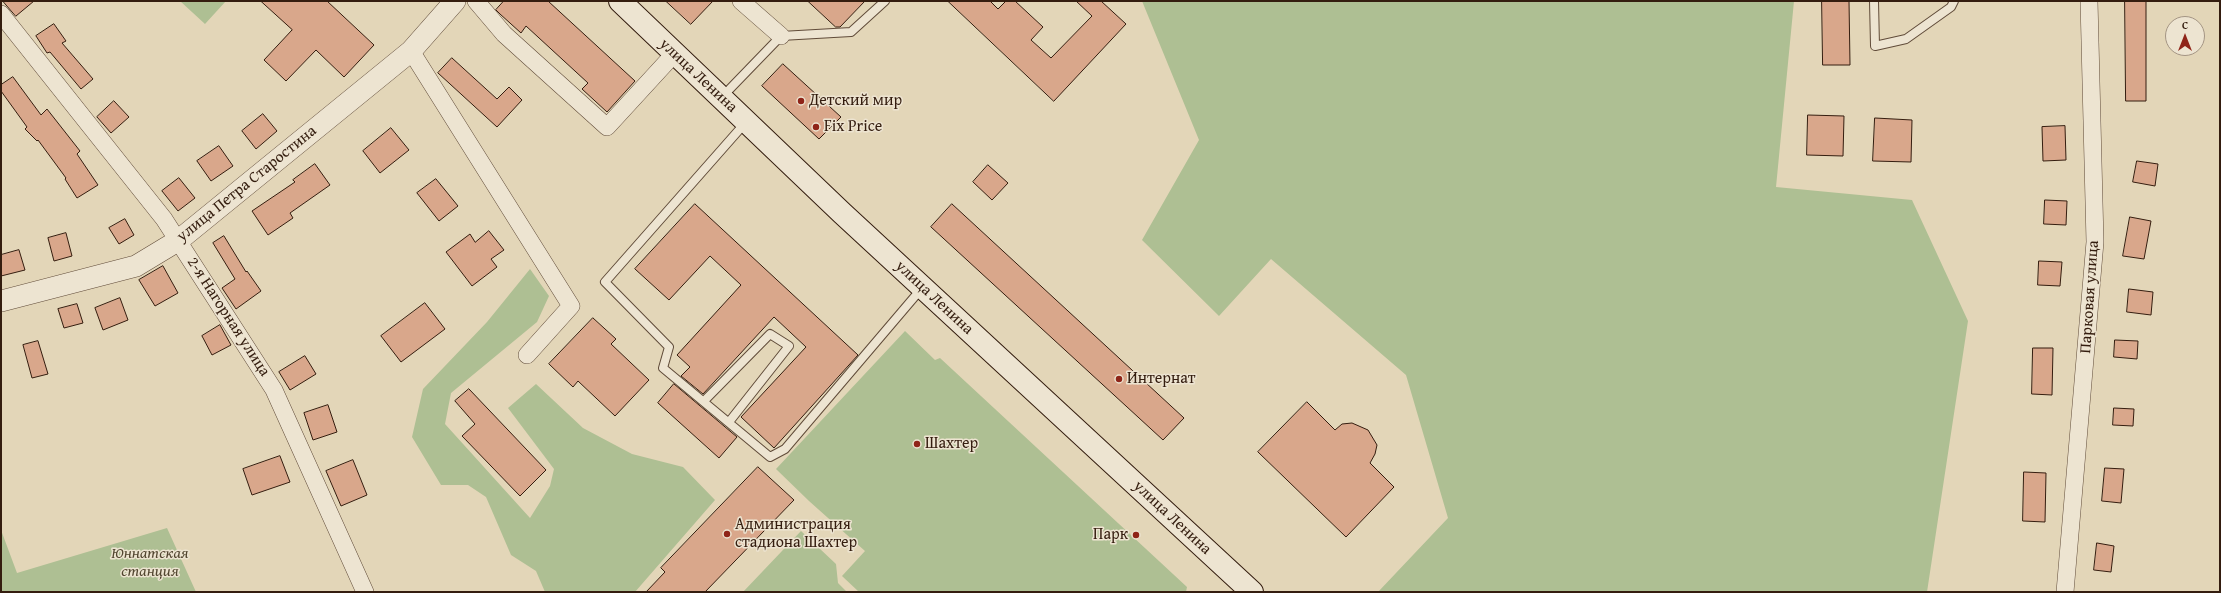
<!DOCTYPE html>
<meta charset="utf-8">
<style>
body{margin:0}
#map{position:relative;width:2221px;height:593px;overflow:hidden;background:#e3d6b8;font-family:"Gentium Book Plus",serif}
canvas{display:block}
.frame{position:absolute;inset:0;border:2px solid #341d0f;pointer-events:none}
.north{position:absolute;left:2165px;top:16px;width:40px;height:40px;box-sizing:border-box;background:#ede4d1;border:1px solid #a39483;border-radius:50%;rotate:0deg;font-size:11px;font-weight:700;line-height:16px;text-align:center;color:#341d0f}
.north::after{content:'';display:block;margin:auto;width:14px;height:18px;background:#8f2418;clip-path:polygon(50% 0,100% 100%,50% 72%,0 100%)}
</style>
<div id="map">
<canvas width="2221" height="593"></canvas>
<div class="frame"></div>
<div class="north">С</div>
</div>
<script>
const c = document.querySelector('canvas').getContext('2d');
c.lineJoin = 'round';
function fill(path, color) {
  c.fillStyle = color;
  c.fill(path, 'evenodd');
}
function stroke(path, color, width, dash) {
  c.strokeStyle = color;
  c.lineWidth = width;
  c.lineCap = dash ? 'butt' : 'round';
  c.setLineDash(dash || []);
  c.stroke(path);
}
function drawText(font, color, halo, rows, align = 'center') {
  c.font = font + ' "Gentium Book Plus",serif';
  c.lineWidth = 3;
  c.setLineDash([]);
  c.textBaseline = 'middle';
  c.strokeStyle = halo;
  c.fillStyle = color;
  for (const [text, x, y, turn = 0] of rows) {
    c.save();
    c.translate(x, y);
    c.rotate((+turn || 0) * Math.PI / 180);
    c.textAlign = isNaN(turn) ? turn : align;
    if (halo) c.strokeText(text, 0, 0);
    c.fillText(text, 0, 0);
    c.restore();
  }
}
const green = new Path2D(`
 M180,1H226L205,24Z
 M1142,1H1794L1776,187L1912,200L1968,321L1927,592H1378L1448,518L1406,375L1271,259L1219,316L1142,240L1199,140Z
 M530,269L549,296L537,322L451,393L445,424L530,518L550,486L554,469L508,408L536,384L583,428L632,454L683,467L715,500L635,592H545L536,571L511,555L486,497L468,485H441L412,437L423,389L487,322Z
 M905,331L935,360L940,358L1187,587L1186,592H859L842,576L865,551L809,501L776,469Z
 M167,528L196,592H1V530L17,573Z
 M801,531L836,564L838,583L847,592H743Z`);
const building = new Path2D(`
 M3,1H34L16,16Z
 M261,1H327L374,45L344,77L316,50L286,81L264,60L292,30Z
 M504,1H548L635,81L607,112L582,89L588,83L526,26L521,33L500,14L496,10Z
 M666,1H713L691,24Z
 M808,1H865L840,27H836Z
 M948,1H990L998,9L1006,1H1015L1043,27L1031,40L1051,58L1092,16L1076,1H1101L1126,24L1054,101Z
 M1822,1H1849L1850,65H1823Z
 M2125,1H2146V101H2126Z
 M54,24L66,41L62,43L93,79L81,89L50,52L47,53L36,36Z
 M452,58L497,99L509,87L522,100L497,127L438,73Z
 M783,64L841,117L819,139L762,86Z
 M13,77L41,115L47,109L80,151L77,154L98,185L77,198L65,179L66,178L38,140L37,141L25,129L27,127L1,91V85Z
 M114,101L129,117L111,133L97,117Z
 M263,114L277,131L256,149L242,131Z
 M1808,115L1844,116L1843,156L1807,155Z
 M1875,118L1912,120L1911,162L1873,161Z
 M2065,126L2066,160L2043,161L2042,127Z
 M391,128L409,150L380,173L363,151Z
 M219,146L233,166L211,181L197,161Z
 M2137,161L2158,164L2155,186L2133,182Z
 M315,164L330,185L290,213L293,218L268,235L252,211L295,182L293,180Z
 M988,165L1008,183L992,200L973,182Z
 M179,178L195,198L178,211L162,191Z
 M436,179L458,206L439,221L417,193Z
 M2045,200L2067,201L2066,225L2044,224Z
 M695,204L858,355L774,448L741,417L806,347L774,317L703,394L681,376L690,367L677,355L741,285L710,256L669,300L635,269Z
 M952,204L1184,418L1163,440L931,227Z
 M2130,217L2151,221L2144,259L2123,256Z
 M125,219L134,235L119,244L109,228Z
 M489,231L504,250L491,259L497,267L472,286L446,252L470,234L475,242Z
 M66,233L72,256L54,261L48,238Z
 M224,236L246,272L247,271L261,291L236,309L222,288L235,279L213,243Z
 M19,250L25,270L1,276V255Z
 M2039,261L2062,262L2060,286L2038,285Z
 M163,266L178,293L155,306L139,280Z
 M2129,289L2153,292L2151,315L2127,312Z
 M120,298L128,320L103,330L95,308Z
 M425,303L445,329L401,362L381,336Z
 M77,304L83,323L64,328L58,309Z
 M593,318L616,339L611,344L649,380L615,416L578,381L573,387L549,364Z
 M220,325L231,345L212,355L202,336Z
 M2115,340L2138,341L2137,359L2114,357Z
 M38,341L48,374L32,378L23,345Z
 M2033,348H2053L2052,395L2032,394Z
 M305,356L316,374L290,390L279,372Z
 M674,384L737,437L719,458L658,403Z
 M469,389L546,470L520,496L462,436L475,424L455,401Z
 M1307,402L1335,430L1342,424L1352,423L1368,430L1377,445L1375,454L1370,463L1394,487L1346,537L1258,452Z
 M328,405L337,432L313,440L304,413Z
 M2114,408L2134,409L2133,426L2113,425Z
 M280,456L290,482L252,495L243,469Z
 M353,460L367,495L341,506L326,471Z
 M758,467L794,500L705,592H646L665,572L661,568Z
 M2105,468L2124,469L2121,503L2102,501Z
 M2024,472L2046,473L2045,522L2023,521Z
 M2097,543L2114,546L2111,572L2094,570Z`);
const service = new Path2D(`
 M1874,1L1875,46L1906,39L1951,7L1954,1
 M722,97L781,36L851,32L885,1
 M746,122L605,282L669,347L663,368L770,457L785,449L922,288
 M704,401L770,334L789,346L729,422`);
const minor = new Path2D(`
 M476,1L504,34L607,127L674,54
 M741,1L781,36
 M1,14L164,219L274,390L365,592
 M411,51L571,306L527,355
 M2065,592L2095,242L2089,1`);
const tertiary = new Path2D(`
 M1,301L136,266L179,240L411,51L455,1`);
const secondary = new Path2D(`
 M620,1L842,213L1252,592`);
const markers = [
 [801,101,4,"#8f2418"],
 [816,127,4,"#8f2418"],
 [1119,379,4,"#8f2418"],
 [917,444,4,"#8f2418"],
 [727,534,4,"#8f2418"],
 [1136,535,4,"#8f2418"]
];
const streetNames = [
 ["улица Ленина",698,76,43],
 ["улица Петра Старостина",247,184,-39],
 ["Парковая улица",2090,297,-86],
 ["улица Ленина",934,298,43],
 ["2-я Нагорная улица",228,317,57],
 ["улица Ленина",1172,518,43]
];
const poiNames = [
 ["Детский мир",809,101],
 ["Fix Price",824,127],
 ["Интернат",1127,379],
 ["Шахтер",925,444],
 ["Администрация",735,525],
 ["стадиона Шахтер",735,543],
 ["Парк",1128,535,"right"]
];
const parkNames = [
 ["Юннатская",150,554],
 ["станция",150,572]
];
fill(green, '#aebf93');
fill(building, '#d9a78b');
stroke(building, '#341d0f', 1);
stroke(service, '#604b39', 10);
stroke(minor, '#604b39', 18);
stroke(tertiary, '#604b39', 22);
stroke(secondary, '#341d0f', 24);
stroke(service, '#ede4d1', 8);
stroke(minor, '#ede4d1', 17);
stroke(tertiary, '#ede4d1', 21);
stroke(secondary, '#ede4d1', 22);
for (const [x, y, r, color] of markers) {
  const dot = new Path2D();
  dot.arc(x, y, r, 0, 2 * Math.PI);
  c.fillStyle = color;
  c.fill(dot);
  stroke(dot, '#ede4d1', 1.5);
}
drawText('16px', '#341d0f', '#ede4d1', streetNames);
drawText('16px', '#341d0f', '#ede4d1', poiNames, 'left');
drawText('italic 16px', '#524630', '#ede4d1', parkNames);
</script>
